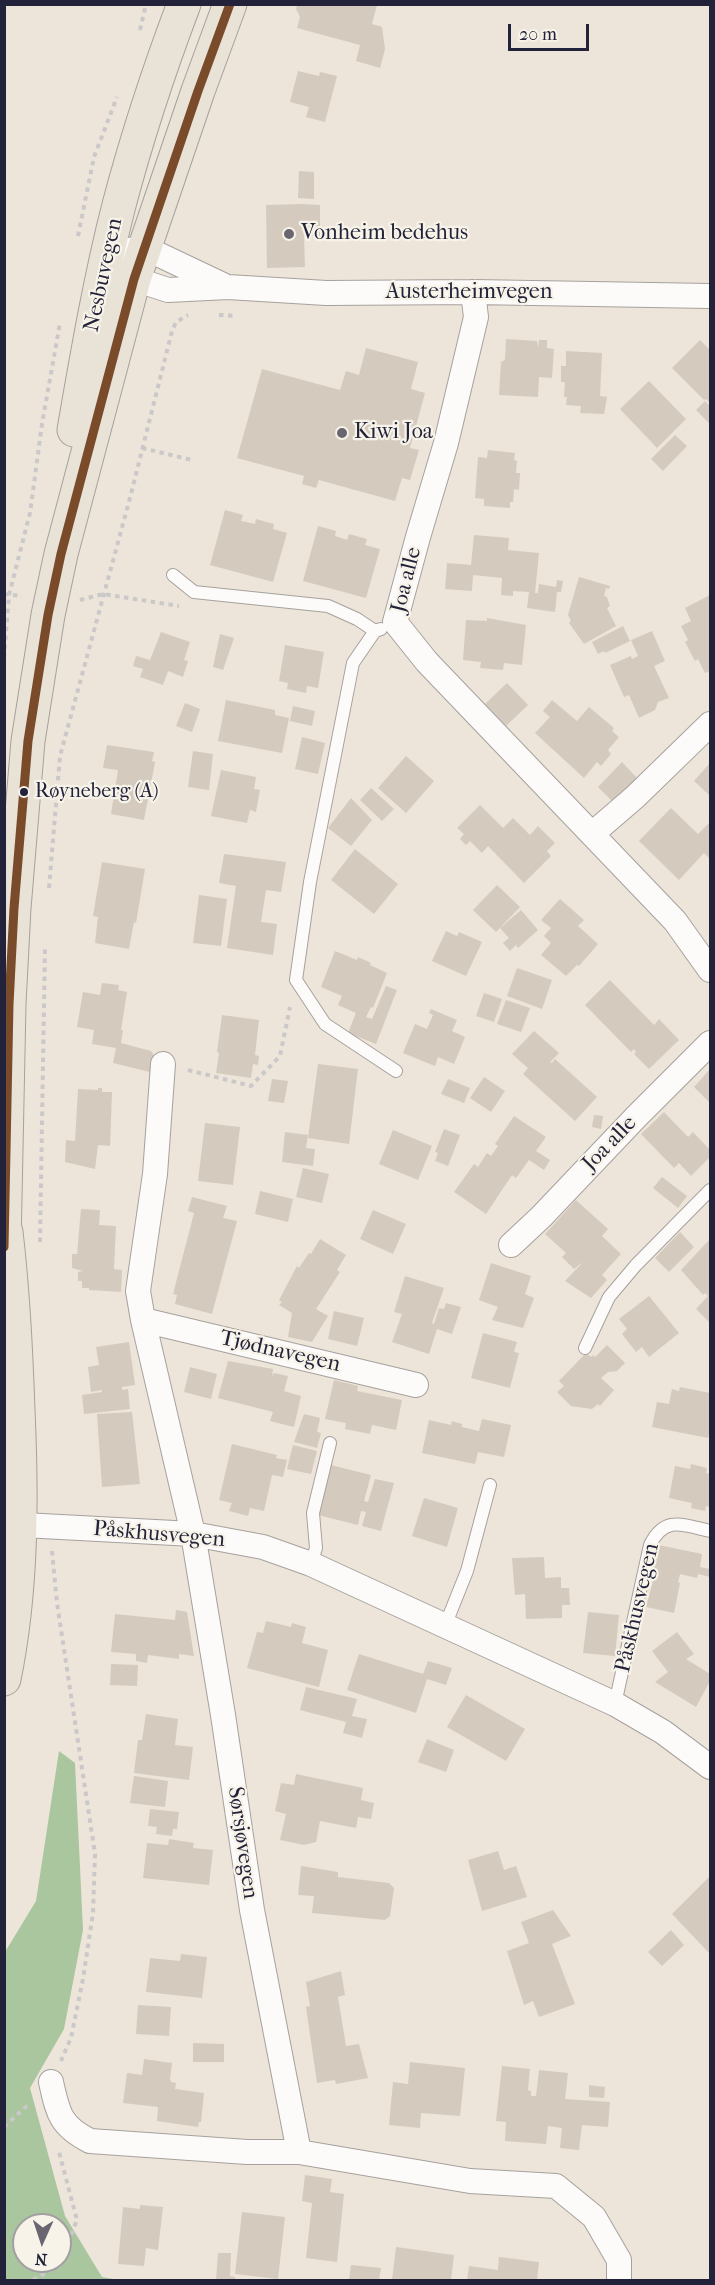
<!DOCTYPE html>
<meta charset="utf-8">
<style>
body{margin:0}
#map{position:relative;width:715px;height:2285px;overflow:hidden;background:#ede5d9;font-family:"IM FELL French Canon",serif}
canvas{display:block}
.frame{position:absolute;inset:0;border:6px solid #22223b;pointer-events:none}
.north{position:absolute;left:12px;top:2213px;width:60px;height:60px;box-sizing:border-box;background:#f7f3e8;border:2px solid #a29fa3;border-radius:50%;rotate:183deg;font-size:16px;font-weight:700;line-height:24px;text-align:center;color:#22223b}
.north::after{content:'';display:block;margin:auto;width:21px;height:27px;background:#696672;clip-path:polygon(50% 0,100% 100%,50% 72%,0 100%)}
.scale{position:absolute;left:508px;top:24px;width:81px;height:27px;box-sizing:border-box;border:3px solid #22223b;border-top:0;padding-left:8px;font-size:18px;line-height:21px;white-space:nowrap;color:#22223b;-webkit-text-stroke:4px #f7f3e8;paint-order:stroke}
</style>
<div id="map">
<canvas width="715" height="2285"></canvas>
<div class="frame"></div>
<div class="north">N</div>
<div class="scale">20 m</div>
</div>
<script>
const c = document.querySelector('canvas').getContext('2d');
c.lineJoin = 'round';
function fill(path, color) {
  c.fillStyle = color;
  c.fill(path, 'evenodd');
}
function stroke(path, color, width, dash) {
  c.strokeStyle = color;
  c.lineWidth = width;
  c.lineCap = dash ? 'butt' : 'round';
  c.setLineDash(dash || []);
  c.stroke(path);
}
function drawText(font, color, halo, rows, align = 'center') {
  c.font = font + ' "IM FELL French Canon",serif';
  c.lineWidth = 4.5;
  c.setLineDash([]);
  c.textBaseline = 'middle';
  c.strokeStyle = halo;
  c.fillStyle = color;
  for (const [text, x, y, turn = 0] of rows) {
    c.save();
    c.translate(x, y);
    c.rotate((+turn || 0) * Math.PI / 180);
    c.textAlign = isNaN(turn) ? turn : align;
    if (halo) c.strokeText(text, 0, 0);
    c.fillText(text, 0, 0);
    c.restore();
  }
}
const forest = new Path2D(`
 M59,1751L75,1763L83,1930L64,2029L30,2088L65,2216L102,2277L119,2280H5V1952L36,1901ZM24,2225H60V2261H24Z`);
const building = new Path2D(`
 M297,5H377L372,24L382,27L385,49L380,68L356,61L360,45L297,28L300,17L296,9Z
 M298,71L319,76L320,72L337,76L325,122L306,117L309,107L290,102Z
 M299,171L314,172V199L298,198Z
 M302,204L320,205V236H304L305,267L267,268L266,205Z
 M506,339L537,341L538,348L539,340H547V348L554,349L552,378L539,377L538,397L499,395L501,362L505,360Z
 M700,340L710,350V403L706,399L704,400L672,368Z
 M366,348L418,362L411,389L425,393L410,448L419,450L410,480L402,478L395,501L319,480L316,488L302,484L304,476L237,458L262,369L340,390L346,371L359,375Z
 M566,351L602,353L600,396L607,397L604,414L580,413L581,406L566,405L567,397H564L565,382H561V366H566Z
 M649,381L686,419L657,448L620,409Z
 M705,401L710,406V424L696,410Z
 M675,435L687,446L663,471L651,459Z
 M488,450L515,453L514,460L517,461L516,473H520L519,490L514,489L513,502H510V508L484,506V499L475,498L478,457L487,458Z
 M225,510L243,515L241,521L255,524L256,519L274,524L273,529L287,533L273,582L210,565Z
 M318,526L336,531L335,536L347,540L349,534L367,539L365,545L380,549L366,598L303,581Z
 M474,535L509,538L508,550L539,553L535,593H538L539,584L556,587L557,580L563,581L561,592H557L555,612L527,608L529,592L513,591V596L501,595L502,578L473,575L472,591L445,589L447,563L471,565Z
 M579,577L610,586L609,589L606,588L604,596L607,597L610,606L607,608L616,626L584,644L569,623L571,621L568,615Z
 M710,595V671L705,673L698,659L695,661L685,642L688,640L681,626L691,621L685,608Z
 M487,618L526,625L522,665L504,663L503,670L480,668L481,662L463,660L466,620L487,621Z
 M623,626L630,641L605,653L604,651L598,654L592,642Z
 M652,631L665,661L654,666L669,698L658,702L655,710L639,718L629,695L624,697L610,665L631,656L632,659L638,656L631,640Z
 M161,632L190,642L184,660L188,661L183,677L168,671L163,685L140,677L143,669L133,666L136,656L150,660Z
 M220,634L234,638L223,670L213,667Z
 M285,645L324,652L318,688L307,686L306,693L287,689L288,683L279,681Z
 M507,683L528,705L506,726L485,704Z
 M226,700L275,710V715L289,718L282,753L218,741Z
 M552,700L577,721L589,707L614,728L612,731L619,737L608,750L611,754L601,766L597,762L584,778L535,733L550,717L543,711Z
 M185,703L200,709L192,732L176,726Z
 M293,706L315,711L312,726L290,721Z
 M302,737L325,743L318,774L295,769Z
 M107,745L154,752L152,761L155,762L144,820L111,814L118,770L103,768Z
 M193,751L213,754L209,790L188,787Z
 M406,756L434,781L406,813L378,788Z
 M622,762L637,778L613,802L598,787Z
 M710,763V796L694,781Z
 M221,770L256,777L254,789L260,790L256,812L250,810L247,823L211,816Z
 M371,788L394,809L382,821L360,800Z
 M351,798L372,820L351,846L328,828Z
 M480,805L503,828L513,818L530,835L538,826L555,843L547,851L551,856L524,883L488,846L482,853L470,841L466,845L460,839L464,834L457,828Z
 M671,808L698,834L710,822V859L704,853L679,880L639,841Z
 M355,849L398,884L374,914L331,880Z
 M224,854L286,862L281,892L266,890L261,922L277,924L273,955L227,948L236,886L219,883Z
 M102,862L145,869L136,923L134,922L129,949L95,943L98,917L93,916Z
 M497,885L520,907L496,932L473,910Z
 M199,895L227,899L221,946L193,943Z
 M560,899L584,920L578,926L598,944L579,966L577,965L566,976L541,955L551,943L544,936L551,928L541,920Z
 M521,910L538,930L518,948L516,945L510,951L503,943L509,938L500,928Z
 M446,931L457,936L459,932L482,942L466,976L432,961Z
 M335,951L357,960L358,957L371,963L370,965L387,973L373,1008L371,1007L366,1017L372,1019L386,986L397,990L376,1044L348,1033L356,1013L338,1005L342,996L321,987Z
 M517,968L552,980L542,1009L507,996Z
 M610,980L654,1025L659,1019L679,1040L649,1069L634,1054L636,1052L634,1049L631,1052L585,1005Z
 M102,983L119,985L118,990L127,992L121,1030H123L121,1043L151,1051L157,1060L154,1073L113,1063L116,1048L92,1044L94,1030L77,1027L83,992L100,995Z
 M484,993L502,999L494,1022L476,1016Z
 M506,1000L530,1008L521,1032L497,1024Z
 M431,1009L457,1020L452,1031L465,1037L454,1064L438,1057L435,1066L403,1053L415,1024L427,1029L433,1015L429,1013Z
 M222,1015L259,1020L255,1055L259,1056L258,1065L253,1064L251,1078L216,1073L219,1053L217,1052Z
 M534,1031L559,1053L550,1062L552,1063L555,1059L597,1097L575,1121L523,1074L528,1068L512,1054Z
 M318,1064L358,1069L349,1144L308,1138Z
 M710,1069V1103L694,1087Z
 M484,1077L505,1091L491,1112L470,1098Z
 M272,1079L288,1081L284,1103L268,1101Z
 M448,1079L470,1088L464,1103L441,1094Z
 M98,1088H102V1092H112L110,1146L98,1145L95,1169L65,1162L66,1140L75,1141L78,1089L98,1090Z
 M664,1112L688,1137L693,1132L710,1150V1157L691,1176L679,1163L674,1168L641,1134Z
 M594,1115L603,1116L601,1129L592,1127Z
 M514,1116L546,1137L536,1151L550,1160L544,1170L529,1160L516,1178L512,1175L486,1214L454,1192L474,1164L478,1167L487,1153L491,1156L498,1146L495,1144Z
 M205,1123L240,1127L233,1185L198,1181Z
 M444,1129L460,1135L448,1166L435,1161L438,1153L435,1152Z
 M393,1130L432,1146L418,1180L379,1164Z
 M285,1132L308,1135L306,1148L315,1149L313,1166L282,1162Z
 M303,1168L329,1174L322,1203L296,1197Z
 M662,1177L687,1196L678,1208L653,1188Z
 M260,1191L293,1199L288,1222L255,1214Z
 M192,1197L227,1206L223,1218L237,1221L212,1314L175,1304L177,1295L173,1294L194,1213L188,1211Z
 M576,1200L608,1229L602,1236L621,1254L602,1275L607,1280L591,1298L565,1281L583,1262L574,1269L562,1257L566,1253L545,1234Z
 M81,1209L100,1210L99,1225L116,1226L114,1269L122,1270L121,1292L89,1290V1288H82V1281H78V1272L83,1271L72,1268V1254H77Z
 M373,1210L406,1224L393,1254L360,1239Z
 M680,1232L694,1247L669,1272L655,1258Z
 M320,1239L346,1255L337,1270L340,1272L316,1309L328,1316L312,1342L288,1337L292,1313L279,1305L282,1302L279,1300L297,1266L299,1268L309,1253L311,1254Z
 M710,1239V1323L696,1309L708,1296L705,1293L703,1295L681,1270Z
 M491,1263L531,1276L525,1294L534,1298L523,1328L492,1320L498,1307L479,1300Z
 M405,1276L444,1288L432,1323L434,1324L439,1308L444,1309L446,1303L461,1307L452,1334L437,1329L429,1354L392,1342L402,1314L394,1312Z
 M649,1296L679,1333L649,1357L642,1347L636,1352L622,1334L627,1329L619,1319Z
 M334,1311L364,1318L357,1346L328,1339Z
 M483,1333L517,1342L514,1352L519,1353L510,1388L471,1378Z
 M129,1342L135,1385L122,1387V1390L128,1389L130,1409L84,1414L82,1395L102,1392V1390L91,1392L88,1367L99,1365L96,1347Z
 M607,1345L625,1363L617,1371L608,1372L601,1378L614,1390L600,1406L598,1404L592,1409L571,1406L557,1392L564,1386L559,1381L586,1353L591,1357L593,1355L595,1357Z
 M228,1361L273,1369L272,1376L274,1373L288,1376L284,1391L301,1396L294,1427L270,1421L273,1412L218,1398Z
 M190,1367L217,1374L211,1399L184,1392Z
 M334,1380L358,1386L357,1391L402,1400L396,1430L372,1425L370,1434L345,1429L346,1423L325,1419Z
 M680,1387L710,1393V1434H709L708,1438L652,1427L657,1402L669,1404L672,1389L679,1391Z
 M132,1412L140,1484L102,1487L97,1414Z
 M304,1414L320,1418L317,1432L321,1433L317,1448L294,1442Z
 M482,1419L511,1425L504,1457L478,1452L475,1464L422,1453L429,1420L451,1425L452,1421L462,1424V1427L479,1431Z
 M232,1444L277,1455L276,1458L287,1460L283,1477L272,1475L264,1511L250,1508L248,1516L229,1511L232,1503L219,1500Z
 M293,1445L317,1451L311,1474L287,1469Z
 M691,1464L707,1468L706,1473L710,1474V1507L706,1506L705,1511L691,1508L692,1503L669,1498L675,1466L690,1469Z
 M331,1465L371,1475L364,1501L368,1502L375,1479L394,1483L381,1531L362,1526L366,1512L361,1511L358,1525L318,1515Z
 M424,1498L458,1508L447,1547L412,1536Z
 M659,1545L702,1554L700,1567L710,1569V1577L698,1574L697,1578L680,1574L678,1582L680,1583L674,1613L646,1607L656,1570L654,1569Z
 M544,1557L545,1578L561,1577V1588H569L570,1605H562V1618L526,1619L525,1594L515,1595L512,1558Z
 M176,1610L187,1612L194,1656L179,1654V1659L148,1655L147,1663L136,1661V1654L111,1652L115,1614L175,1620Z
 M588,1612L619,1615L615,1656L583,1653Z
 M266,1621L291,1627L292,1623L306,1627L302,1643L328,1650L319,1687L247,1668L257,1632L263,1633Z
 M677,1632L694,1654L686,1659L710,1674V1681L696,1707L655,1682L668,1672L652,1651Z
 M359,1654L423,1674L428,1661L452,1668L446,1685L427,1679L416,1713L347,1690Z
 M111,1664L138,1665L137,1686L110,1685Z
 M306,1687L357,1699L352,1716L367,1719L362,1738L343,1733L346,1722L300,1710Z
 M466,1695L525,1729L506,1761L447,1727Z
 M146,1714L178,1719L175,1745L193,1747L189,1780L134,1773L138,1740H142Z
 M427,1739L454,1750L446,1772L418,1762Z
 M296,1774L363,1788L361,1800L374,1803L371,1819L358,1817L356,1828L320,1821L316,1842L304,1845L280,1840L286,1814L275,1811L281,1783L294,1785Z
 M134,1776L168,1781L165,1807L130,1803Z
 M150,1809L179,1812L177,1829H173L172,1836L156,1834L157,1827L148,1826Z
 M169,1839L194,1843L193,1848L213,1850L209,1885L143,1878L147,1843L168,1845Z
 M498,1851L504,1870L516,1866L527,1897L482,1911L468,1860Z
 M301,1866L338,1872V1877L389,1883L394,1888L390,1916L385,1920L312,1913L314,1896L298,1895Z
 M710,1876V1954L672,1914Z
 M553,1910L571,1936L552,1944L575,2004L539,2017L533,2001L524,2005L507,1951L529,1943L521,1922Z
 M671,1930L684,1945L662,1966L648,1952Z
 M181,1954L207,1957L202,1998L146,1992L150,1958L180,1961Z
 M341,1971L345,1995L338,1997L346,2046L359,2044L368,2078L336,2084L335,2080L317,2083L306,2007L310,2006L306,1982Z
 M138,2005L171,2007L169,2036L136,2034Z
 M193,2043L224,2044V2062H193Z
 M144,2059L172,2063L170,2079L171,2082L176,2083L175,2089L204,2093L201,2122H199L198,2127L157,2121L158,2107L123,2103L127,2073L142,2075Z
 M410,2062L465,2068L460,2116L421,2113L420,2128L389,2125L393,2082L408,2084Z
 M502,2066L530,2069L528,2090L531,2091V2096H536L539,2070L568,2073L565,2099L610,2102L608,2127L582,2125L579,2150L560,2148L562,2128L548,2126L546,2144L505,2141L506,2122L496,2121Z
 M589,2085L605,2087L604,2098L589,2097Z
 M305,2175L332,2179L330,2192L344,2194L337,2262L306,2258L312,2203L302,2201Z
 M140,2205L163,2207L158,2250L146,2248L144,2266L118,2264L123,2207L140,2209Z
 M242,2212L285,2217L278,2279L235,2274Z
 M396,2247L454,2255L451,2280H392Z
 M218,2253H231L230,2276L235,2277V2280H216Z
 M499,2257L539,2262L537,2280H467L469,2266L498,2270Z
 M351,2265L381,2268L379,2280H349Z`);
const path = new Path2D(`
 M140,30L146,4
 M78,236L94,157L117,97
 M219,315L236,316
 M142,448L192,460
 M4,594L22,596
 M80,600L103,594L179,606
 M4,658L9,595L30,513L42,424L60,323
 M49,888L60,756L130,498L172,331L176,322L188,315
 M188,1070L251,1086L280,1056L290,1007
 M40,1242L45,946
 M52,1551L57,1603L95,1854L93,1913L83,1979L71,2038L61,2061
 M4,2127L30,2103
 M33,2280L60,2265L77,2220L59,2152`);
const service = new Path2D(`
 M173,575L194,592L328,606L357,619L375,631L381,629
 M375,631L353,663L310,882L296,980L325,1024L396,1071
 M585,1348L609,1297L636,1265L710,1190
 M311,1564L316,1548L313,1513L330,1443
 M445,1626L467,1571L490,1485
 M615,1704L650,1545C665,1515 683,1525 710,1531`);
const minor = new Path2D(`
 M129,250L145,248L223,285
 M123,268L134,279L168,290L228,287L326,293L473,292L710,296
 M473,292L476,317L446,443L418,537L395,622L427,662L675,921L710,970
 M592,834L635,797L710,724
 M163,1064L155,1174L138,1291L143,1320L193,1534L223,1715L252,1910L299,2152L470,2181L556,2186L594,2217L619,2260V2280
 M511,1245L541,1217L636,1117L710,1043
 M143,1320L416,1385
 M4,1524L193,1534L263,1547L311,1564L615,1704L663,1732L710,1767
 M51,2082C58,2113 60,2126 90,2141L247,2152H299`);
const primary = new Path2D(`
 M74,430C87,355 100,279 119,205C137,137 159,70 184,4
 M4,1247L9,1004L14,908L28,741L48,615L61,554L134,279L198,91L230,4
 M4,1679C22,1591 22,1499 18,1410C16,1350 13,1291 6,1232`);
const bus1 = new Path2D(`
 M4,1247L9,1004L14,908L28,741L48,615L61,554L134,279L198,91L230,4`);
const markers = [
 [289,234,6,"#696672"],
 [342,433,6,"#696672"],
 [24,792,5,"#22223b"]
];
const busNames = [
 ["Røyneberg (A)",35,792]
];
const poiNames = [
 ["Vonheim bedehus",301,234],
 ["Kiwi Joa",354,433]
];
const streetNames = [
 ["Nesbuvegen",104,275,-78],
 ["Austerheimvegen",469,293],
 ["Joa alle",407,580,-76],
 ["Joa alle",610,1144,-46],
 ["Tjødnavegen",280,1352,13],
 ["Påskhusvegen",159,1535,5],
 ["Påskhusvegen",638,1608,-77],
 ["Sørsjøvegen",242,1843,82]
];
fill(forest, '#a9c69e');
fill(building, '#d5cabe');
stroke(service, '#a6a19e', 14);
stroke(minor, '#a6a19e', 26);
stroke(primary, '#a6a19e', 35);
stroke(path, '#cac8c8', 4, [4.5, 4.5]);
stroke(service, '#fcfbf9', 12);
stroke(minor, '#fcfbf9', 24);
stroke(primary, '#e9e2d6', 33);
stroke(bus1, '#7a4b2a', 9);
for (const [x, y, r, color] of markers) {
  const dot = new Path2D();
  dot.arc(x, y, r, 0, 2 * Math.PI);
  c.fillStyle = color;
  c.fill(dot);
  stroke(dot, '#f7f3e8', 2);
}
drawText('20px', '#22223b', '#f7f3e8', busNames, 'left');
drawText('22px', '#22223b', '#f7f3e8', poiNames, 'left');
drawText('22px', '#22223b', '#f7f3e8', streetNames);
</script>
